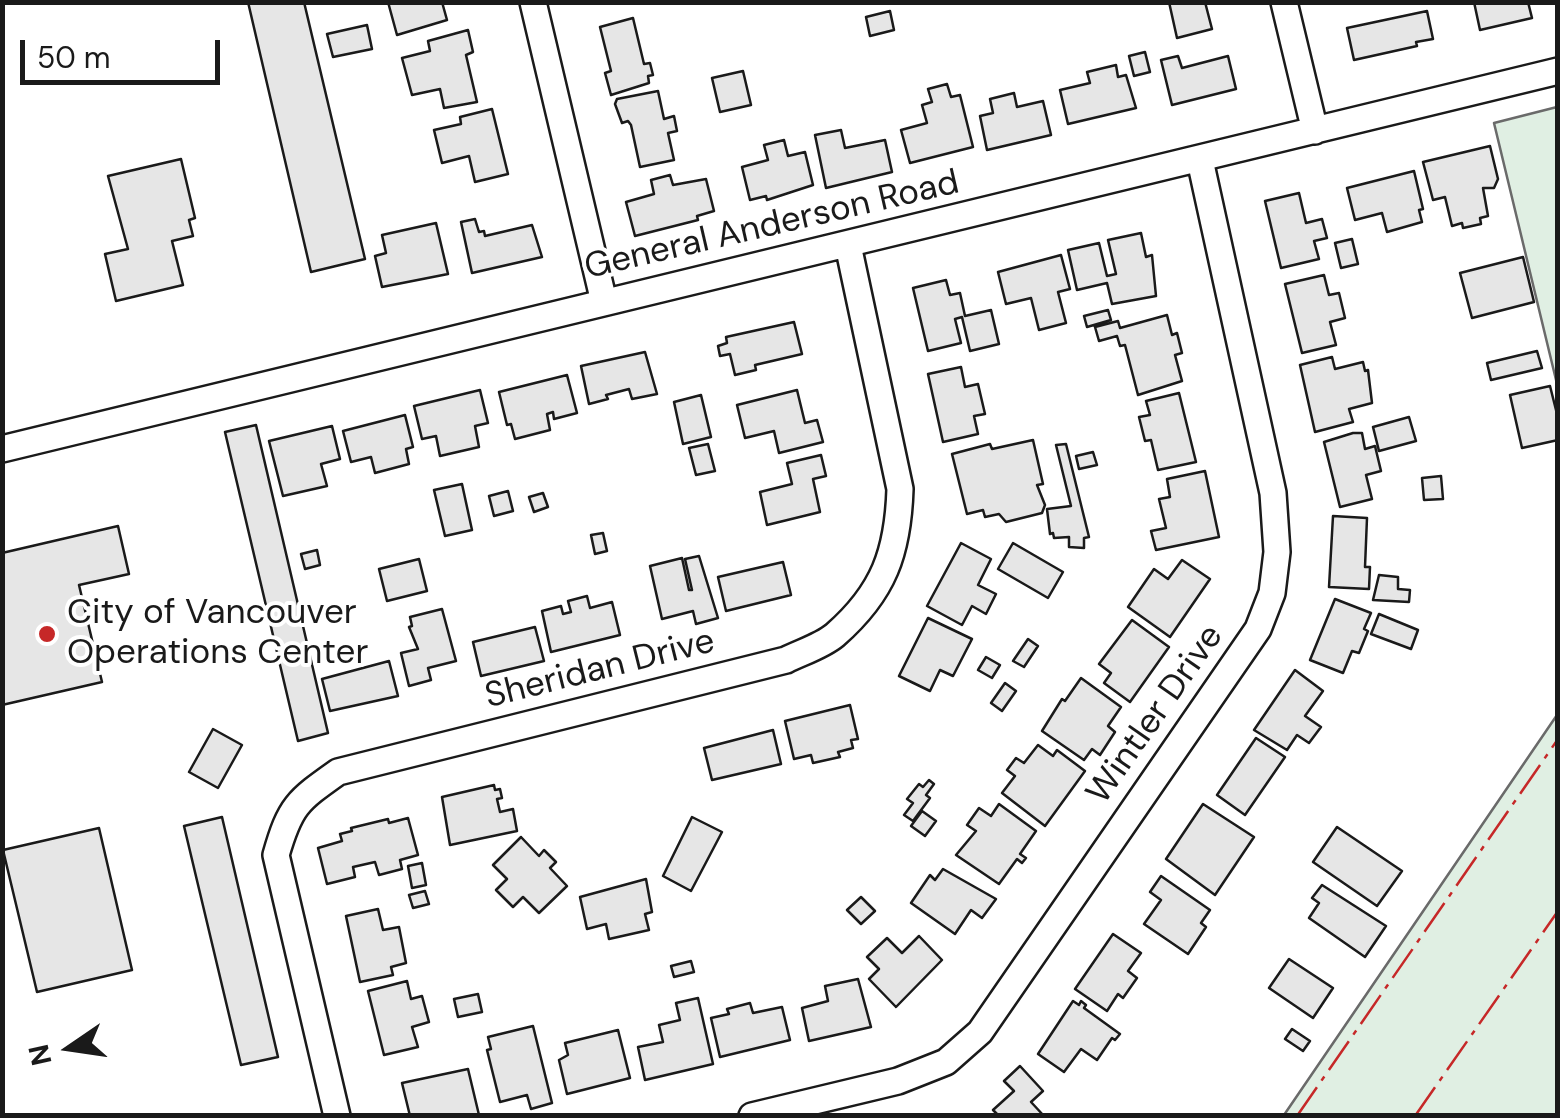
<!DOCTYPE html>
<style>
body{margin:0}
#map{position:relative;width:1560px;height:1118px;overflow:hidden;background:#fff;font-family:"DM Sans",sans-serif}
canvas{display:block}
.frame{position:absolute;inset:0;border:5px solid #1a1a1a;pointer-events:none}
.north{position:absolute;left:20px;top:998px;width:100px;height:100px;-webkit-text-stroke:8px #fff;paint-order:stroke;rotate:257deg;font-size:28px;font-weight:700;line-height:40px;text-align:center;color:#1a1a1a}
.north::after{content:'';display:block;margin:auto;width:35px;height:45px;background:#1a1a1a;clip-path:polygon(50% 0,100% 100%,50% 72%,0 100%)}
.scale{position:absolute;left:20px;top:40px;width:200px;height:45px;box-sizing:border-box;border:5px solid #1a1a1a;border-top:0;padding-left:12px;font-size:30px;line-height:35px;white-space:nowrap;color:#1a1a1a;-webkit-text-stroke:8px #fff;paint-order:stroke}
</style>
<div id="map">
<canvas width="1560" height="1118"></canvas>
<div class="frame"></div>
<div class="north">N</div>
<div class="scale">50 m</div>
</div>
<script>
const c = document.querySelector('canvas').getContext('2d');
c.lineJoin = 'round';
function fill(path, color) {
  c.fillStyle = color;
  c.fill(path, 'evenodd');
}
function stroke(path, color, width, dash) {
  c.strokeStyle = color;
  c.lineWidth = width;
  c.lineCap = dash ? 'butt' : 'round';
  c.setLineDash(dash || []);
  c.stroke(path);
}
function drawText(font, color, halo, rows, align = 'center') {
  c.font = font + ' "DM Sans",sans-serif';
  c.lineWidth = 8;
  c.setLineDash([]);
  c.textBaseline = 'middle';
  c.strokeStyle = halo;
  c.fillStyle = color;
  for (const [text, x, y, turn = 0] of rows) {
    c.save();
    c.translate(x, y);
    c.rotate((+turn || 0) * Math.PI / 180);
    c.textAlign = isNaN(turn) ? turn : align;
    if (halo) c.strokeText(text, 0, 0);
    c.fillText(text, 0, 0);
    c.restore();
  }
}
const green = new Path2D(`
 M1557,107H1558L1557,384L1494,123Z
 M1557,715V1115H1284Z`);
const building = new Path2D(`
 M248,2H304L365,259L311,272Z
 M388,2H442L447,20L397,35Z
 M1169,2H1205L1212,29L1177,38Z
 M1474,2H1528L1532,18L1480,30Z
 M890,11L894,30L870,36L866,17Z
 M1427,11L1433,39L1416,42L1417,46L1354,60L1347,28Z
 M633,18L644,64L650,63L653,75L648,76L649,83L611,95L605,73L611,71L600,27Z
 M367,25L372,49L333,57L327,34Z
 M468,30L473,52L466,55L477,102L444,108L440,89L412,95L402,58L430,51L428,41Z
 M1145,52L1150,72L1134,76L1129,56Z
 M1178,56L1182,68L1228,56L1236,89L1172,105L1161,60Z
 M1116,65L1118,77L1126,75L1136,108L1068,124L1060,90L1090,83L1087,72Z
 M743,71L751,105L720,112L712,78Z
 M947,84L951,97L960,95L973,147L910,163L901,130L927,123L922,105L932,102L928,89Z
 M658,91L664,119L674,116L677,131L668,133L674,160L640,167L631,125L628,121L622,123L615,104L617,99Z
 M1014,93L1017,107L1043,101L1051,135L987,150L980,116L993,113L990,99Z
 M492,109L508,174L475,182L469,156L442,163L434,130L461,124L460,117Z
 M841,130L845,148L885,140L892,172L826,188L815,135Z
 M784,140L788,156L805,152L813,185L767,200L766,196L750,200L742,167L768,160L764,145Z
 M1490,146L1498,179L1494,188H1483L1488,216L1480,218L1481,224L1463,228L1462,223L1452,226L1445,197L1433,200L1423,162Z
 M181,159L195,218L189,220L193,236L172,241L183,285L116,301L105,254L128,249L108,176Z
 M1414,171L1423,209L1419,210L1422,222L1387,232L1382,213L1355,220L1347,188Z
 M670,175L673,185L706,179L714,211L697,216L698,220L635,236L626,202L654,194L651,180Z
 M1299,193L1306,223L1322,219L1327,238L1314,241L1319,259L1281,268L1265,201Z
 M475,219L479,232L484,231L485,236L532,225L542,257L472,273L461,222Z
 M436,223L448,274L382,287L375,256L386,253L382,235Z
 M1141,233L1146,257L1152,255L1156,296L1112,304L1107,283L1077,290L1068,250L1099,243L1107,276L1116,274L1108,240Z
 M1352,239L1358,264L1341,268L1335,243Z
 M1061,255L1070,289L1058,292L1066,323L1039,330L1031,298L1006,304L998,272Z
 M1523,257L1534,302L1472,318L1460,273Z
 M1324,275L1329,295L1339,293L1345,318L1330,322L1336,345L1302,353L1285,284Z
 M946,280L950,295L960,293L965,316L991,310L999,344L970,351L962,317L955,319L961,343L928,351L913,288Z
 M1108,310L1111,320L1087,327L1084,316Z
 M1167,315L1172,335L1177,333L1182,353L1175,355L1182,381L1138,395L1125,345L1120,346L1117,336L1099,341L1095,327L1118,321L1120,328Z
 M794,322L802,354L755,365L756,370L735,375L730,354L720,356L718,346L727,343L726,337Z
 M1537,351L1542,368L1491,380L1487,363Z
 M645,352L657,394L632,399L629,389L606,395L608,399L589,404L581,366Z
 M1332,357L1335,369L1363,362L1365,371L1368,370L1372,403L1349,409L1353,422L1315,432L1300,365Z
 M961,367L965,387L978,384L985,414L974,416L978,434L943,442L928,374Z
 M567,375L577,413L554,419L553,412L547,414L550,430L515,439L511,424L507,425L499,392Z
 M1550,386L1558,418V440L1522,448L1510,395Z
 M480,390L488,423L475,426L479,447L440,456L436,436L422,439L414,406Z
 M797,390L805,423L817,420L823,442L779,453L774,431L745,438L737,405Z
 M1179,393L1196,462L1158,470L1151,440L1145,441L1139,417L1150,415L1146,401Z
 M701,395L711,437L683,444L674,402Z
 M405,415L413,447L406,449L409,464L375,473L371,457L351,462L343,431Z
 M1409,417L1416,441L1379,451L1373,427Z
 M256,425L328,733L298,741L225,432Z
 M332,426L340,459L321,464L327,486L283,496L269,441Z
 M1353,433H1362L1365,449L1375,446L1381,471L1366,475L1372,499L1340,507L1324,442Z
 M1033,440L1043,484L1037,485L1045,505L1042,513L1006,522L999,514L985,517L983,510L967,514L952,454L990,444L992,449Z
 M708,444L715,471L696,475L689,448Z
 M1066,444L1089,537L1084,538V548L1069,547V537L1054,538L1053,533L1050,534L1047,509L1071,506L1056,445Z
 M1093,452L1097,465L1079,469L1076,456Z
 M821,455L826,476L813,479L820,512L767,525L760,492L792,484L787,463Z
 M1205,471L1219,537L1156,550L1151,531L1166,528L1159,499L1170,497L1167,479Z
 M1441,476L1443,499L1424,500L1422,478Z
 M462,484L472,530L445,536L434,490Z
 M508,491L513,511L494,516L489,496Z
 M543,493L548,507L534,512L529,497Z
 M1333,516L1367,518L1365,567H1370L1369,589L1329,587Z
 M118,526L129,574L79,585L102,682L2,705V553Z
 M603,533L607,551L595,554L591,535Z
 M961,543L991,559L978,585L996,594L986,614L972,606L962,625L927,606Z
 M1013,543L1063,572L1048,598L998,569Z
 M317,550L320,565L305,569L301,554Z
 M699,556L718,618L696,624L693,611L662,619L650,566L682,558L689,590H692L685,559Z
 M419,559L427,591L387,601L379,569Z
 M1182,560L1210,579L1170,637L1128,607L1154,569L1168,579Z
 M783,562L791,595L726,611L718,577Z
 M1379,575L1398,577V589L1410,590L1409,602L1373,600Z
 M587,596L590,608L612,602L620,635L551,652L542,611L561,606L563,614L571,612L568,601Z
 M1335,599L1371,613L1364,629L1368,631L1359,653L1352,651L1343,673L1310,660Z
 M442,609L456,661L428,668L431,680L409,686L401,653L418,649L409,627L412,626L410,617Z
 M1379,614L1418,630L1411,649L1371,634Z
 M928,618L972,639L953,676L940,670L930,691L899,676Z
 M1132,620L1169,647L1130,702L1104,683L1111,673L1099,664Z
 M535,627L544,661L481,676L473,642Z
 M1028,639L1038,646L1024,667L1013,661Z
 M986,657L1000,665L992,678L978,670Z
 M389,661L398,696L330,711L322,679Z
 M1295,670L1323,691L1305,716L1321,727L1309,743L1297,735L1287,750L1254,730Z
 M1081,678L1121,707L1108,726L1115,732L1100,755L1092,749L1084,760L1042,731L1062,699L1065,701Z
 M1005,683L1016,691L1002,711L991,703Z
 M850,705L858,739L851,740L853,748L838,752L840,757L813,763L811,755L794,759L785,721Z
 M213,729L242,745L218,788L189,772Z
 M773,730L781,764L712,780L704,748Z
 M1256,738L1285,757L1245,815L1217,795Z
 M1038,745L1053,756L1057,750L1085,771L1045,826L1002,793L1015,776L1007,770L1016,758L1024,763Z
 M929,780L934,784L926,795L930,798L913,821L904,815L913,803L907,799L919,784L923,787Z
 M494,785L495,790L500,789L502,798L497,799L500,812L513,809L517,831L450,845L442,797Z
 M999,804L1036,831L1020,854L1026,858L1022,863L1017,859L999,884L956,855L976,831L967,825L979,808L991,816Z
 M1203,804L1254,837L1215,895L1166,859Z
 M922,811L936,821L925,836L911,826Z
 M222,817L278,1057L241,1065L184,826Z
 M692,817L722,832L691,891L663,876Z
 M408,818L418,855L400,860L402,869L379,875L375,862L353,867L355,877L327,884L318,848L342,841L340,834L352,831L351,828L388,819L389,823Z
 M1337,827L1402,871L1377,906L1313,862Z
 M99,828L132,970L37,992L3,850Z
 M521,837L539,856L544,850L556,862L550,868L567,886L539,913L523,897L513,907L496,890L507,879L493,865Z
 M422,863L426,885L412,888L408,866Z
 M943,869L996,899L982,918L971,910L955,934L911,903L930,875L935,880Z
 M1161,876L1210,910L1201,923L1206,927L1188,954L1144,924L1161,900L1150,892Z
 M646,879L652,912L645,914L649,930L609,939L606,924L587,929L580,897Z
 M1322,885L1386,926L1365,957L1309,918L1319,903L1312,898Z
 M425,891L429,904L413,908L409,895Z
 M861,897L875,911L861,924L847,910Z
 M378,909L383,930L399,927L406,963L391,967L393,975L360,982L346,916Z
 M1113,934L1141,953L1128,971L1137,978L1123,998L1118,994L1107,1011L1075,989Z
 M919,936L942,960L896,1007L869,979L879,969L867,957L887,938L902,953Z
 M1289,959L1333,988L1313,1018L1269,988Z
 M691,961L694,972L674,977L671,966Z
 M858,979L871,1027L809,1041L802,1008L828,1001L825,986Z
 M407,981L411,999L422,996L429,1022L412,1027L418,1047L384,1055L368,991Z
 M478,994L482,1012L458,1017L454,999Z
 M698,998L713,1064L645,1080L638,1047L663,1042L659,1025L680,1020L676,1003Z
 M1073,1001L1079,1005L1081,1001L1086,1005L1084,1008L1120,1034L1115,1040L1112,1038L1097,1060L1081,1049L1064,1072L1038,1054Z
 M750,1003L753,1013L782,1007L790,1040L720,1057L711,1018L729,1014L727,1009Z
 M533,1026L552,1103L531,1109L527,1095L500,1102L487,1050L491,1049L488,1037Z
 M1292,1029L1310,1041L1303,1051L1285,1039Z
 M618,1030L630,1078L567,1094L559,1060L568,1055L565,1043Z
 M1020,1066L1043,1091L1031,1102L1044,1116H999L993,1110L1014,1091L1004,1081Z
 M468,1069L479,1115L410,1116L402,1083Z`);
const street = new Path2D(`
 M533,2L604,302
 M1284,2L1315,131
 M2,449L1558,71
 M337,1116L276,855C290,806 297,801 338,772L786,660C802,652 822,646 835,635C884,592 898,552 900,489L848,245
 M752,1116L898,1081L946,1062L980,1032L1258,629L1272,593L1277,552L1273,493L1200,160`);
const power = new Path2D(`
 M1297,1116L1558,739
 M1415,1116L1558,911`);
const markers = [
 [47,634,10,"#c62828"]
];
const streetNames = [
 ["General Anderson Road",772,226,-13],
 ["Sheridan Drive",600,670,-14],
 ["Wintler Drive",1156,715,-55]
];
const poiNames = [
 ["City of Vancouver",67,614],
 ["Operations Center",67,654]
];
fill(green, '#e0efe3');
stroke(green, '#6a6a6a', 2.5);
fill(building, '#e6e6e6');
stroke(building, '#1a1a1a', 2.5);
stroke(street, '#1a1a1a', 30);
stroke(street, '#fff', 25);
stroke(power, '#c62828', 2.5, [35, 8, 5, 8]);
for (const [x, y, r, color] of markers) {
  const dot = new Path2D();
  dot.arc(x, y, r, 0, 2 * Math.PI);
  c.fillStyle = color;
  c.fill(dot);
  stroke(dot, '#fff', 4);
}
drawText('35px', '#1a1a1a', '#fff', streetNames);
drawText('35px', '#1a1a1a', '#fff', poiNames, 'left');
</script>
